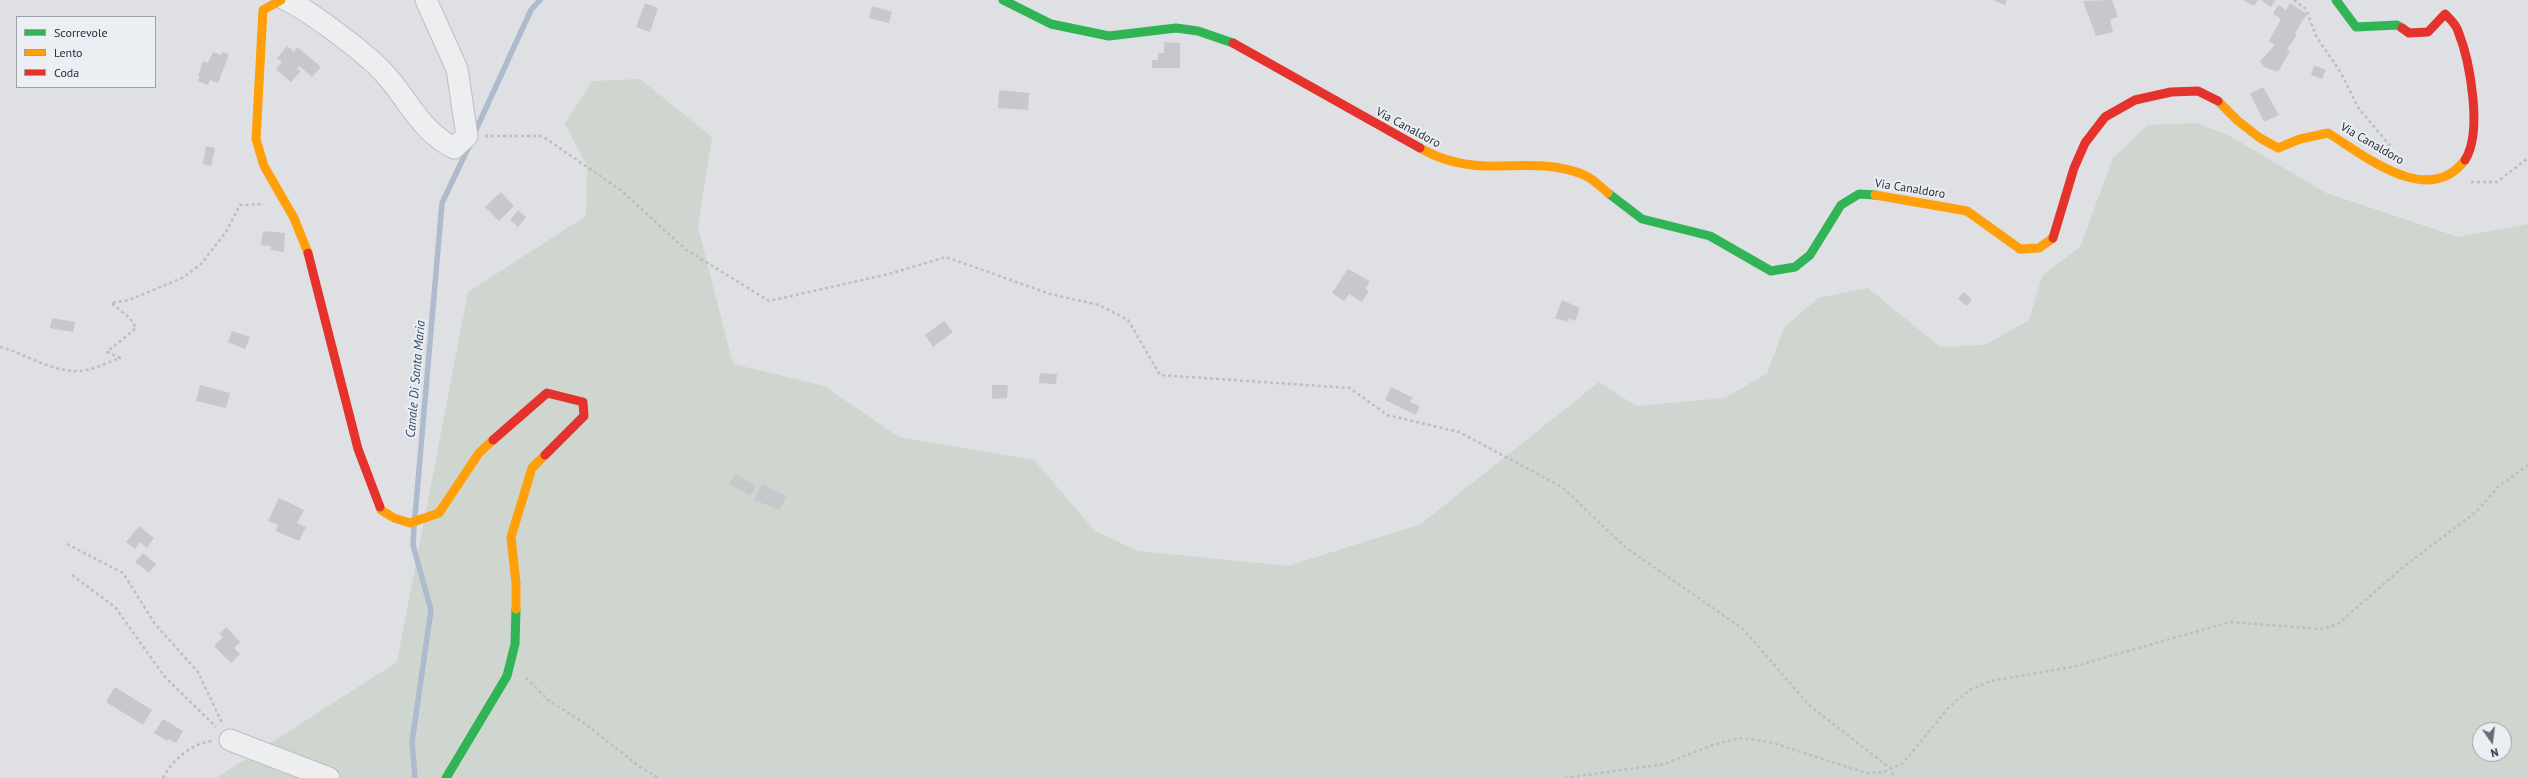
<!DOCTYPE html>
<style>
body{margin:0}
#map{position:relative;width:2528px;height:778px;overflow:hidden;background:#dee0e3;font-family:"PT Sans",sans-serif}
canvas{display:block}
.legend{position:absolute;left:16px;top:16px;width:140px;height:72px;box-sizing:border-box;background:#ebeef3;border:1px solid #9da1a9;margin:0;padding:5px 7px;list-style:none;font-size:12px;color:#272d3a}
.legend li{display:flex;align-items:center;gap:8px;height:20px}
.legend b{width:20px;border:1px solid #9da1a9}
.north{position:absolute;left:2472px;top:722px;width:40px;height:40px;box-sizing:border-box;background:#ebeef3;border:1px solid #9da1a9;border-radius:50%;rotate:166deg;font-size:11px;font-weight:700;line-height:16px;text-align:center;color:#272d3a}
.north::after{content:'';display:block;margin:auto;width:14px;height:18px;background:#676c75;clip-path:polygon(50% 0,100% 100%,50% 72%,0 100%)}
</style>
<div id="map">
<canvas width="2528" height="778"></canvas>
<ul class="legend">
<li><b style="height:5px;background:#30b455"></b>Scorrevole</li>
<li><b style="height:5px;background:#ff9f0a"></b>Lento</li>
<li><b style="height:5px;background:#e5322d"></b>Coda</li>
</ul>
<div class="north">N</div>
</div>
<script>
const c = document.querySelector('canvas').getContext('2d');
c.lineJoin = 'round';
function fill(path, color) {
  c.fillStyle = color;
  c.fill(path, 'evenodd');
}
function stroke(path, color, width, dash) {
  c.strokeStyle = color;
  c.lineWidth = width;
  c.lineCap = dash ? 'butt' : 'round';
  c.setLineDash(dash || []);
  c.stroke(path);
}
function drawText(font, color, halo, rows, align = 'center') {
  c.font = font + ' "PT Sans",sans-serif';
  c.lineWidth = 4;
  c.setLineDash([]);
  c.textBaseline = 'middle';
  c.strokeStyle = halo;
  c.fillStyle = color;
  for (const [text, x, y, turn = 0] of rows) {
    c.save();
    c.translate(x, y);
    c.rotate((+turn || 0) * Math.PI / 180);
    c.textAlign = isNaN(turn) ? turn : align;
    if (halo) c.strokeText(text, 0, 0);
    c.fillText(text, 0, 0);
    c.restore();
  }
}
const green = new Path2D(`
 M640,79L712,137L698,227L733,364L824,386L899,437L1034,460L1095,531L1138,551L1288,566L1421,524L1599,382L1636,406L1725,398L1767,373L1784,328L1818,298L1868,288L1940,347L1985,345L2029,320L2042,276L2080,247L2113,158L2148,125L2196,123L2230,136L2326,193L2458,237L2528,224V778H216L397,662L468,292L586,216L587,166L565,124L592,81ZM2480,730H2504V754H2480Z`);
const stream = new Path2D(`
 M474,134L531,10L540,0
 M415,516L442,203L470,144
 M414,527L413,545L431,610L412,742L415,778`);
const building = new Path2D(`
 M1992,0H2007L2005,5Z
 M2112,0L2118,17L2110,20L2113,32L2096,36L2083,1Z
 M2243,0H2258L2254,6Z
 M2261,0H2276L2271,7Z
 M645,3L658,8L650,32L636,27Z
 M2290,3L2307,14L2295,33L2297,35L2287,49L2290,51L2278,72L2264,67L2260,61L2275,45L2269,41L2281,19L2273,14L2278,5L2286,10Z
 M872,6L892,12L889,23L869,18Z
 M1164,42L1180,43V68H1152V60H1158V53H1164Z
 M287,46L294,52L297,47L321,67L312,77L299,66L297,69L301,71L291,82L276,69L282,62L277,58Z
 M213,52L221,55L223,52L229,54L218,83L210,80L208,85L198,81L200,76H198L203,61L208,63Z
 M2314,65L2326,70L2322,79L2311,75Z
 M2263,87L2279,115L2264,122L2250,94Z
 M999,90L1029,93L1028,110L998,108Z
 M206,146L215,148L211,166L203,164Z
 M501,192L514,206L499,221L485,207Z
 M518,210L526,217L518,227L510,220Z
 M263,231L285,233L284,252L271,250V246L261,245Z
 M1348,269L1370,281L1365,289L1369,291L1362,302L1349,294L1344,301L1332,293Z
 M1963,292L1972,299L1967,306L1958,299Z
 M1562,300L1580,308L1575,321L1569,318L1568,322L1555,318Z
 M52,318L75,322L73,332L50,328Z
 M944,321L953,332L933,347L925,335Z
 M232,331L250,337L245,349L228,342Z
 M1040,373L1057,374L1056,384L1039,383Z
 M200,385L230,393L226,408L196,401Z
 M992,385H1008L1007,398L992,399Z
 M1391,387L1413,398L1410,402L1420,406L1416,415L1385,400Z
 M735,474L756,486L750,496L729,484Z
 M762,484L786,496L780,510L754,500Z
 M279,498L304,510L297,523L306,527L299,541L276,531L278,525L268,521Z
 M139,526L154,538L147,548L140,542L135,549L126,542Z
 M143,553L156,564L149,573L135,562Z
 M226,627L240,642L234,648L240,654L231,663L214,646L223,637L219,634Z
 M115,687L152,710L143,725L106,702Z
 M163,719L183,731L176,743L169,739L167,741L154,733Z`);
const path = new Path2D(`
 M2294,0L2306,9L2316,36L2341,73L2359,109L2392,148
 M485,136H542L622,191L685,249L769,301L889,274L946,257L1050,294L1099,305L1128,320L1160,375L1350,388L1387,415L1459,432L1562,487L1625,547L1743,629L1809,705L1891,769L1894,778
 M2471,182H2497L2528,158
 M0,347C27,354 50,372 79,371C92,371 108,362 120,358L107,352L136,328L130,318L111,303L129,300L182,278L201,264L226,232L240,205L264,204
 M67,544L123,573L155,624L198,672L222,723
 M72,575L115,607L164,676L216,727
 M526,678L548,700L584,723L640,767L659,778
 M163,778C171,761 192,743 212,741
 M1565,778L1664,764L1713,745L1739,738L1770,742L1866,773L1884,772L1903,763L1950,706L1970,690L1990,681L2072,667L2230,622L2322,629L2338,624L2402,568L2476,512L2499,486L2528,465`);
const street = new Path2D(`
 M286,0C309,10 367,54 384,73C409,100 419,130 454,148L467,136L457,69L426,0
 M230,740L329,778`);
const fast = new Path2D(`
 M1003,0L1051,24L1109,36L1176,28L1198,31L1233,43
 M2336,0L2356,27L2397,25L2402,28
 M1608,193L1642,219L1710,236L1771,271L1795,267L1810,255L1841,205L1859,194L1875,195
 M446,778L507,676L515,644L516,609`);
const slow = new Path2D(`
 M281,0L263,10L256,139L264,166L294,218L308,253
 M2218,101L2238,121L2260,138L2278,148L2300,139L2328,133C2364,155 2428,209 2465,160
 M1420,148C1439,159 1461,165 1484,166C1518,167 1551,161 1584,175C1592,178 1601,187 1608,193
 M1875,195L1967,211L2020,249L2039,248L2053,238
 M380,507L381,510L394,518L410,523L439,513L479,453L493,440
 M516,609V583L511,537L532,468L545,455`);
const jam = new Path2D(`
 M2402,28L2409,33L2428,32L2445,14C2450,19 2456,24 2458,31C2470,61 2483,132 2465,160
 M1233,43L1420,148
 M2053,238L2074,168L2085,143L2105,117L2135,100L2171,92L2198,91L2218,101
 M308,253L358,449L380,507
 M493,440L547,393L583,402L584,416L545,455`);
const streetNames = [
 ["Via Canaldoro",1408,128,28],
 ["Via Canaldoro",2372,144,30],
 ["Via Canaldoro",1910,189,9]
];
const waterNames = [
 ["Canale Di Santa Maria",416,379,-85]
];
fill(green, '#ced6cf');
stroke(stream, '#aebacd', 5.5);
fill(building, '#c6c8cb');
stroke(street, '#bcbec1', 23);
stroke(path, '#bdbec2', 2.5, [3, 3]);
stroke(street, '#edeef0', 21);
stroke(fast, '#30b455', 9);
stroke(slow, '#ff9f0a', 9);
stroke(jam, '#e5322d', 9);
drawText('12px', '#272d3a', '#ebeef3', streetNames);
drawText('italic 13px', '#34496b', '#ebeef3', waterNames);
</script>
